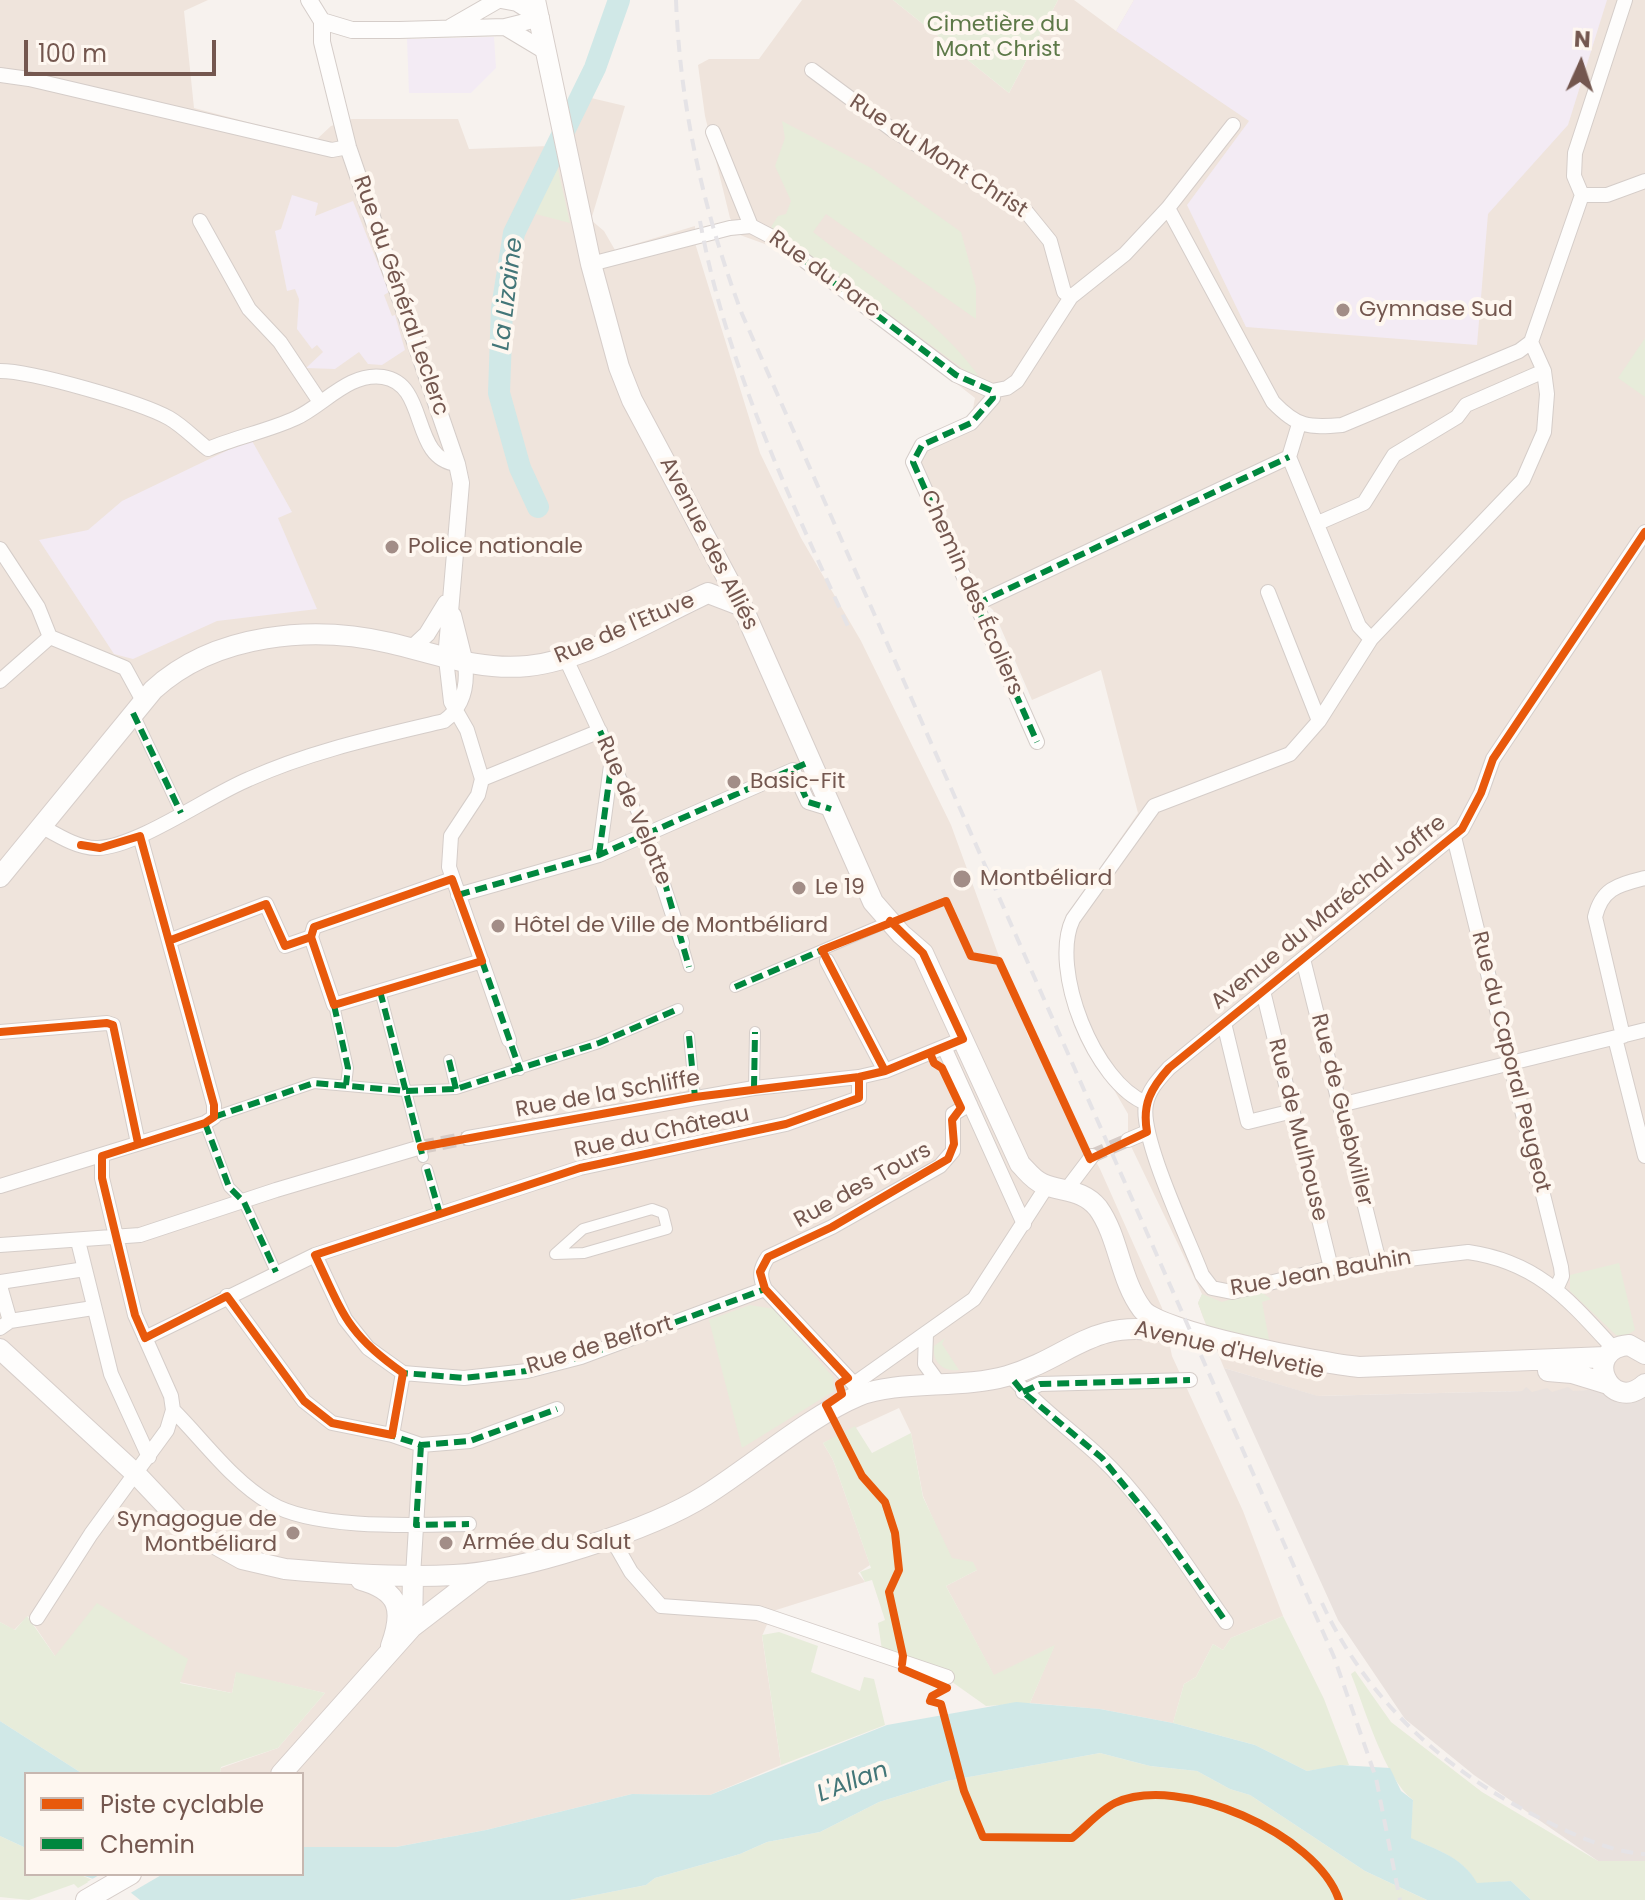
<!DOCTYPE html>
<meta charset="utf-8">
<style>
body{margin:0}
#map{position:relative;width:1645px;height:1900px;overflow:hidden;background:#f7f2ee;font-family:Poppins,sans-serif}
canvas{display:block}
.legend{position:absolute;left:24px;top:1772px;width:280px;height:104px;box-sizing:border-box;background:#fef7f0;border:2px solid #c7b7b0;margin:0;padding:10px 14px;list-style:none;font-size:24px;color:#74574f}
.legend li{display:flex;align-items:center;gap:16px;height:40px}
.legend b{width:40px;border:2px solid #c7b7b0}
.north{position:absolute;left:1541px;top:24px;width:80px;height:80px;-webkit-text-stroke:6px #fef7f0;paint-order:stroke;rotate:3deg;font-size:22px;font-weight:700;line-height:32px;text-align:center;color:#74574f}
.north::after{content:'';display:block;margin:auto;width:28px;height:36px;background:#74574f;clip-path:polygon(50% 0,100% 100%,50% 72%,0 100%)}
.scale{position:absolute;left:24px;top:40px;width:192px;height:36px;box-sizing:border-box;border:4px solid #74574f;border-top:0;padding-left:10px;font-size:24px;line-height:28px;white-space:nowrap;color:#74574f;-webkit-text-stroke:6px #fef7f0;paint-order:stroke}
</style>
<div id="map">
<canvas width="1645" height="1900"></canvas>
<ul class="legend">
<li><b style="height:10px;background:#e8590c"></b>Piste cyclable</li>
<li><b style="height:10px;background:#00873e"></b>Chemin</li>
</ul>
<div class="north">N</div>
<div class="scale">100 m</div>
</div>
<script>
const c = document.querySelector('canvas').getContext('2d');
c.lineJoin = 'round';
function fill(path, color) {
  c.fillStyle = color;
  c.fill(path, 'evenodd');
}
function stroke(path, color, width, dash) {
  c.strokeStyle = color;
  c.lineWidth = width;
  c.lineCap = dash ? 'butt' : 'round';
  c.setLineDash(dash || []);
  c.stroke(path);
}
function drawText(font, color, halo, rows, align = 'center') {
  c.font = font + ' Poppins,sans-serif';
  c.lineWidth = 8;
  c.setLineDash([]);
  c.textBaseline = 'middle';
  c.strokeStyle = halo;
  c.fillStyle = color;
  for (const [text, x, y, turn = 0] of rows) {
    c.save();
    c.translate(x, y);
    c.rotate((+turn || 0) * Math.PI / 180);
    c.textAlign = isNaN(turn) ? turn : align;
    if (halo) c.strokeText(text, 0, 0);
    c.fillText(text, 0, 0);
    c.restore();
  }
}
const residential = new Path2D(`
 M0,0H208L184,11L194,108L316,140L331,126L352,119H458L469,149L549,146L587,97L625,106L591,220L604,231L615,250L695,226V243L760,453L801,538L861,641L951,825L1028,1036L1100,1169L1162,1308L1172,1356L1243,1511L1283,1616L1231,1638L1223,1650L1213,1644L1196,1677L1184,1684L1173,1723L1100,1709L1030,1703L1054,1646L994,1676L946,1586L977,1570L953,1565L923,1496L911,1433L899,1408L823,1443L833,1460L870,1565L858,1573L865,1582L773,1611L762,1636L781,1765L710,1795L632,1794L486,1830L396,1847H302V1774H220L221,1768L278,1748L325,1693L236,1673L232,1693L55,1656L28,1616L14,1630L0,1622Z
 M802,0H893L1009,93L1058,0H1074L1116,31L1134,0H1645V1386L1552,1393H1532L1526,1388L1523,1391L1317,1396L1224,1368L1203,1317L1198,1303L1202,1294L1128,1140V1114L1077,1026L1062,936L1064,920L1138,813L1101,670L1032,700L993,610L976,594L907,457L918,442L972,414L975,398L787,252L740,235L730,218L705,116L698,65L709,59H759Z`);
const industrial = new Path2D(`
 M1224,1368L1318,1396L1522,1391L1526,1387L1532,1392L1547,1388L1552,1392L1568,1387L1573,1391L1645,1386V1861H1598L1474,1775L1405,1719L1338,1620Z`);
const education = new Path2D(`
 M1134,0H1607L1568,125L1488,214L1477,345L1246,327L1187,205L1249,121L1116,31Z
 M494,37L496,68L471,93H409L407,39Z
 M292,195L318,203L315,216L353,201L389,292L384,295L392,316L395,315L405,350L382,365L368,364L359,352L335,369L306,368L323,352L317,345L312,349L297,329L299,299L295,289L287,291L275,231L281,229Z
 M251,439L292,512L278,518L317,609L217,621L133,659L114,654L39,540L88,530L122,501Z`);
const green = new Path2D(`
 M893,0H1058L1009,93Z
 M782,121L871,168L961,232L976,287V319L826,214L813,232C869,276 936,317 978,375L974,377L771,227L778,216L786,214L791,201L775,166L785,138Z
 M557,165L570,223L532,213Z
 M1645,338V397L1618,378Z
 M1619,1263L1635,1330L1624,1337L1616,1335L1570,1291V1275Z
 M1259,1290L1271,1299L1262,1302L1270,1345L1207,1327L1198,1303L1202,1294L1222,1302Z
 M750,1305L774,1309L833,1377L834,1391L742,1448L709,1320Z
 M945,1338L942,1344L959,1370C943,1372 932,1362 934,1346Z
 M855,1426L872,1453L911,1433L923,1497L952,1558L973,1562L977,1570L946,1586L994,1675L1055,1645L1030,1703L986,1706L931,1667L882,1650L878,1623L885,1620L872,1580L865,1582L860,1572L871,1568L833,1460L823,1443Z
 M97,1603L188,1659L180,1683L232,1693L236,1672L325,1693L278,1748L221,1767L220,1774H83L0,1721V1622L15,1630L27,1616L55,1656Z
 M1283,1616L1324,1699L1349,1765L1307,1771L1255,1745L1173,1723L1184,1684L1196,1677L1213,1644L1223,1650L1231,1638Z
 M779,1632L818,1646L811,1672L860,1691L864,1677L874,1679L885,1725L781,1765L762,1635Z
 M1355,1671L1391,1722L1482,1792L1598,1861H1645V1900H1531L1511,1881L1477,1884C1463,1857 1437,1850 1410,1838L1413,1800C1385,1779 1365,1709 1351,1674Z
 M1100,1753L1150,1766L1197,1771L1230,1789L1250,1795L1365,1871L1427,1900H570L646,1885L655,1878L740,1854L767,1842L820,1832L879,1802L947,1781Z
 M0,1836L26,1848V1874H79L92,1880L78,1888L74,1884L29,1900L0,1897Z`);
const water = new Path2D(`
 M1016,1702L1100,1709L1173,1723L1255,1745L1307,1771L1340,1765L1390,1768L1401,1791L1413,1800L1411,1838C1437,1850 1463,1857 1477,1883L1511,1881L1531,1900H1427L1365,1871L1250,1795L1230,1789L1197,1771L1150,1766L1100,1753L947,1781L879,1802L820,1832L767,1842L740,1854L655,1878L646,1885L570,1900H140L130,1892L79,1874H302V1847H396L486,1830L632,1794L710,1795L887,1725Z
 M0,1721L83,1774H26V1848L0,1836Z`);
const pier = new Path2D(`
 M101,1874H163L127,1895L87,1882Z`);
const river = new Path2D(`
 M538,507L520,468L499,393L502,308L514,233L595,68L619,0`);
const minorTunnel = new Path2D(`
 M421,1147L468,1138
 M1092,1156L1128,1140`);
const pedestrian = new Path2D(`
 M134,714L181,813
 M612,758L647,835
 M682,943L689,967
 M735,987L890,921
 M380,991L423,1157
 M334,1005L348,1068L346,1085
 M689,1036L695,1097
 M509,1040L520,1070
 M449,1060L456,1089
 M754,1088L755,1032
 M214,1117L314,1083L405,1091L456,1089L599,1043L678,1009
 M205,1123L229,1187L244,1202L276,1272
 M427,1169L440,1214
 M652,1209L663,1213L667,1229L584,1253L555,1254L583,1229Z`);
const minor = new Path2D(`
 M812,70L894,131L1024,209L1050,241L1064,292L1071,297
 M0,75L29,79L332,150L348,147
 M713,132L751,226
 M1582,195L1574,176L1575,153L1625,0
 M1582,195H1607L1645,181
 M1168,208L1273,402C1297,427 1308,428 1342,425L1519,351L1531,342L1582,195
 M200,221L249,309L280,342L320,402
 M591,264L730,228L751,226L776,239L956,375L992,391L1007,388L1017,381L1071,297L1125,254L1168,208L1233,125
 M0,371C32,371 140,402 169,418C183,426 195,439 208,449C236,437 268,431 296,418C324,405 349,372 383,377C429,384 410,459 457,464
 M992,391L993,398L971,423L922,445L913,462L1037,742
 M1299,424L1289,457L1359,626L1371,639
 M1318,523L1364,503L1394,455L1457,417L1466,405L1544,371
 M0,549L38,607L50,637L125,668L143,701
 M1268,592L1319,721
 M976,604L1289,457
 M446,659L451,702L467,730L482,779L478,795L451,836L449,867L509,1040
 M566,659L612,758L599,855
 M0,681L50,637
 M482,779L600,731
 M41,826C57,835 79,849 98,848C139,846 208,796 249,779C311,751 377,737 444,721C463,707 468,686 465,663
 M647,835L682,943
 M1454,837L1561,1267L1562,1276L1557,1287
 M458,895L599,855L793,770L808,802L831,809
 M311,937L334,1005L482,961
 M311,937L314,927L452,879
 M171,940L266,904L285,946L311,937
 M1303,959L1379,1262
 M827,961L885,1071
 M1263,991L1331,1268
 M1224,1023L1248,1122L1293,1111
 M0,1032L107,1023L113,1025L138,1143
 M1623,1036L1595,917C1602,888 1618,885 1645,878
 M1615,1038L1645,1156
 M944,1047L1024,1224
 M1146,1103C1095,1083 1049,969 1073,919L1154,806L1290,754L1319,721L1371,639L1523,480L1544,432L1547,394L1544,371L1531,342
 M1340,1105L1645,1030
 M468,1138L754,1088L859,1077L885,1071L963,1039
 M1128,1140L1147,1132
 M0,1186L205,1123L214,1117V1105L140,836
 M1067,1189L1092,1156
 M78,1241L111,1374L149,1457
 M0,1245L140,1235L276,1190L421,1147
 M315,1255L345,1319L368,1348L403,1373L464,1378L527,1371L581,1357L765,1289
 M0,1282L85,1269
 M0,1286L10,1321
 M227,1296L304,1401L332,1423L392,1435L421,1445L470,1441L557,1409
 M0,1328L10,1321L93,1308
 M926,1334L925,1364L941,1386
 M145,1338L315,1255L580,1168L786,1124L859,1098V1077
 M1614,1349C1569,1300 1538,1262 1468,1252L1331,1268L1232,1292L1212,1288L1202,1275C1189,1240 1139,1137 1146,1104C1149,1089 1159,1079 1169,1068L1462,829L1481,793L1493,759L1645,532
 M1010,1375C1037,1406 1070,1429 1100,1457C1147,1501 1188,1569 1226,1622
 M854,1384L974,1299L1047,1186
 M1023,1392L1040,1384L1190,1380
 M859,1395L854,1384L765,1289C759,1276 760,1269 768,1257L832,1227L940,1166L953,1151V1114L970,1104
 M173,1410C204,1441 232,1481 270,1503C314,1530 417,1525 469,1524
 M392,1435L403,1373
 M611,1537L631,1572L661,1606L758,1613L947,1677
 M413,1576L421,1445
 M37,1618L91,1534L167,1430L173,1410L171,1396L135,1315L102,1178V1156`);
const tertiary = new Path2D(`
 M309,0L322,21V42L348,147L457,464L461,483L446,659
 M501,0L517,3L541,18
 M322,21L352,30H399L505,27L541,18
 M451,27L498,0
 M505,27L545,51
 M453,615L465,663
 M412,648L427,634L446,603`);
const secondary = new Path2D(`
 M535,0L591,264L619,367L632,400L742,606L873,902L901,934L923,953L1020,1164C1027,1171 1033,1180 1043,1184C1062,1192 1083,1189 1098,1208C1119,1237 1120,1280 1142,1309C1158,1332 1325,1364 1359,1367L1606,1357
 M0,877L153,690C215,633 313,625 390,643C437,654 479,671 528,666C590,659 651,619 708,593L742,606
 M0,1349L137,1475L188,1529L242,1559L285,1569C341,1574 398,1578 454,1575C520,1572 651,1530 706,1495C752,1466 810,1416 858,1396C896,1380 962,1389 1007,1376C1072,1357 1090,1318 1166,1332
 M1645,1354L1629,1345C1580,1349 1610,1416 1645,1384
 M1548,1371L1572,1373L1608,1384
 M361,1580C400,1591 404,1610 391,1646
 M412,1627L413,1576
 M281,1774L412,1627L481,1574
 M86,1900L131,1874`);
const rail = new Path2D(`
 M676,0C680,108 704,213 742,314L1334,1657L1376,1778L1400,1900
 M700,221C727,368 790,498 851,633
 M1322,1603C1369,1705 1452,1777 1552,1824C1581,1838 1613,1852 1645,1854`);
const quiet = new Path2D(`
 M776,239L956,375L992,391L993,398L971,423L922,445L913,462L1037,742
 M976,604L1289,457
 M133,713L181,813
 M600,731L660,866L689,967
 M793,770L808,802L831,809
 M599,855L612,759
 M458,895L599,855L809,762
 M482,961L520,1070
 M735,987L827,948
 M380,991L422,1154
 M334,1005L348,1068L346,1085
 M689,1036L695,1097
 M449,1060L456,1089
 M754,1088L755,1032
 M214,1117L314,1083L405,1091L456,1089L599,1043L678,1009
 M205,1123L229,1187L244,1202L276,1272
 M427,1169L440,1214
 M397,1369L403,1373L464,1378L527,1371L584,1356L765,1289
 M1014,1381L1023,1392L1102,1458L1165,1536L1226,1622
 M1023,1392L1040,1384L1190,1380
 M384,1433L421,1445L470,1441L557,1409
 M421,1445L416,1525L469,1524`);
const cycleway = new Path2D(`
 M81,845L100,848L140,836L214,1105V1117L205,1123L102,1156V1178L135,1315L145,1338L227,1296L304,1401L332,1423L392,1435L403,1373C347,1334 343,1314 315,1255L580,1168L786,1124L859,1098V1077
 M452,879L482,961L334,1005L311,937L314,927Z
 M171,940L266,904L285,946L311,937
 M0,1032L107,1023L113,1025L138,1143
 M885,1071L822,950L946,901L971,956L999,961L1090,1159L1147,1132C1142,1104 1151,1088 1169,1068L1462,829L1481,793L1493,759L1645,532
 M421,1147L695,1097L859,1077L885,1071L963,1039L923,953L890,921
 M902,1664L903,1656L889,1592L899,1570L895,1533L885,1502L862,1476L826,1405L842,1394L839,1384L848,1378L765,1289L760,1272L768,1257L832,1227L948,1159L954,1144L952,1120L961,1108L942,1068L934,1063L930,1053
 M902,1669L947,1688L932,1696L930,1701L941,1704L964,1791L983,1837L1072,1838C1085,1828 1100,1810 1115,1803C1179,1773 1317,1834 1339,1900`);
const markers = [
 [1343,310,8,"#a28d87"],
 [392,547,8,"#a28d87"],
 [734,782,8,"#a28d87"],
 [962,879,10,"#a28d87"],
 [799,888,8,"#a28d87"],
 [498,926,8,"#a28d87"],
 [293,1533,8,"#a28d87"],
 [446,1543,8,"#a28d87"]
];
const parkNames = [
 ["Cimetière du",998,25],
 ["Mont Christ",998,50]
];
const streetNames = [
 ["Rue du Mont Christ",938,157,33],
 ["Rue du Parc",824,275,36],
 ["Rue du Général Leclerc",400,296,71],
 ["Avenue des Alliés",708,544,63],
 ["Chemin des Écoliers",971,593,66],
 ["Rue de l'Etuve",625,629,-23],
 ["Rue de Velotte",633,811,67],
 ["Avenue du Maréchal Joffre",1329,913,-39],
 ["Rue du Caporal Peugeot",1510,1062,76],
 ["Rue de la Schliffe",608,1095,-10],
 ["Rue de Guebwiller",1341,1110,76],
 ["Rue de Mulhouse",1297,1130,76],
 ["Rue du Château",662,1133,-12],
 ["Rue des Tours",863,1186,-29],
 ["Rue Jean Bauhin",1321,1274,-10],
 ["Rue de Belfort",600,1346,-17],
 ["Avenue d'Helvetie",1229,1351,13]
];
const poiNames = [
 ["Gymnase Sud",1359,310],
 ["Police nationale",408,547],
 ["Basic-Fit",750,782],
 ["Montbéliard",980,879],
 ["Le 19",815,888],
 ["Hôtel de Ville de Montbéliard",514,926],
 ["Synagogue de",277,1520,"right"],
 ["Montbéliard",277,1545,"right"],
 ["Armée du Salut",462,1543]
];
const waterNames = [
 ["La Lizaine",509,294,-83],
 ["L'Allan",853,1783,-21]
];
fill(residential, '#efe4dc');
fill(industrial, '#e9e1dd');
fill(education, '#f3ebf4');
fill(green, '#e7ecda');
fill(water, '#d0e8e7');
fill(pier, '#f7f2ee');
stroke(river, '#d0e8e7', 22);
stroke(minorTunnel, '#d6cbc6', 14, [14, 7]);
stroke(pedestrian, '#d5cdc9', 12);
stroke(minor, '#d5cdc9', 16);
stroke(tertiary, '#d5cdc9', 18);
stroke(secondary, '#d7ceca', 22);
stroke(pedestrian, '#fefdfc', 10);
stroke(minor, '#fefdfc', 14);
stroke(tertiary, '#fefdfc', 16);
stroke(secondary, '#fefdfc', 20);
stroke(rail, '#e5e3e6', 4, [12, 8]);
stroke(quiet, '#00873e', 6, [12, 6]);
stroke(cycleway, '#e8590c', 8);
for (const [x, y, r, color] of markers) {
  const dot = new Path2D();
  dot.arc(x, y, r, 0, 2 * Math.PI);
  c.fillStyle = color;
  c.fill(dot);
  stroke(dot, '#fef7f0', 3);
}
drawText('22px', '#5d7948', '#fef7f0', parkNames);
drawText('22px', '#74574f', '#fef7f0', streetNames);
drawText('22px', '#74574f', '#fef7f0', poiNames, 'left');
drawText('italic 24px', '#437678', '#fef7f0', waterNames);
</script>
